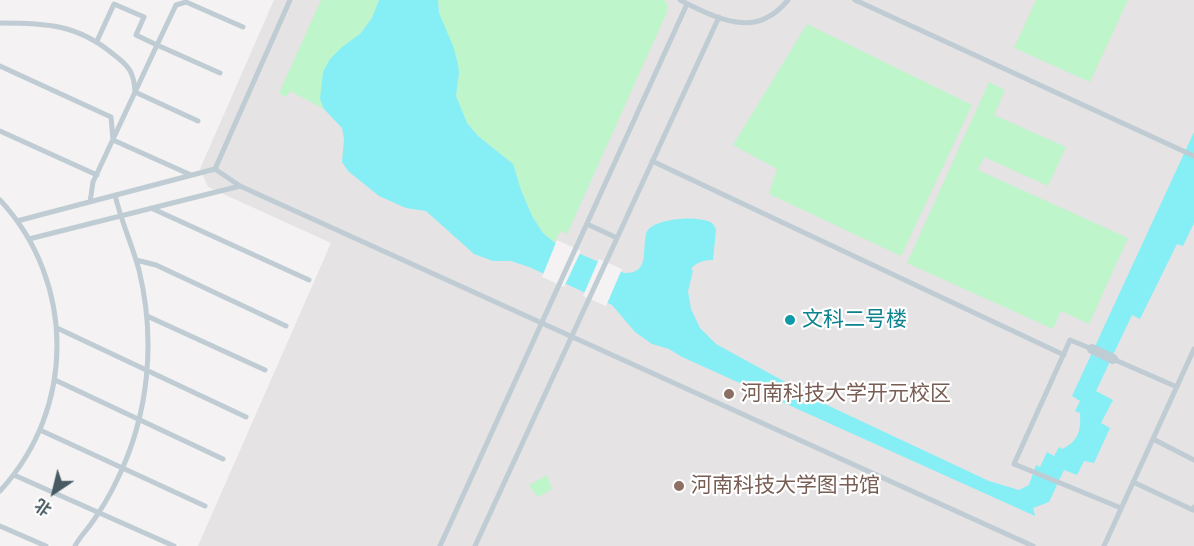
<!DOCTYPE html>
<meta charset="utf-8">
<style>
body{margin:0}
#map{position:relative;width:1194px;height:546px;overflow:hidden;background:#f4f2f2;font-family:"Space Grotesk","Noto Sans SC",sans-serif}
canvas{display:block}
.north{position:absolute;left:24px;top:462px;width:60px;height:60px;-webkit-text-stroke:4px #fff;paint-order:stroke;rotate:215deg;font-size:16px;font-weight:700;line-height:24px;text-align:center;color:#475962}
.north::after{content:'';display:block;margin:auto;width:21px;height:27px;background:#475962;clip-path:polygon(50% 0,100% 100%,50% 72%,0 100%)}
</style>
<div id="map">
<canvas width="1194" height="546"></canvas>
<div class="north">北</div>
</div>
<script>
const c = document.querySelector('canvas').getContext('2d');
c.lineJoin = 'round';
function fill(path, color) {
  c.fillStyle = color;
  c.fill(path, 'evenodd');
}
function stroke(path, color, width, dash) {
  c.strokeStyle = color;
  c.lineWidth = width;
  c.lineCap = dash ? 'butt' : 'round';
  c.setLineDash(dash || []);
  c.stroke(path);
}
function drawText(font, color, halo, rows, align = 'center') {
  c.font = font + ' "Space Grotesk","Noto Sans SC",sans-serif';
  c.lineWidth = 4.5;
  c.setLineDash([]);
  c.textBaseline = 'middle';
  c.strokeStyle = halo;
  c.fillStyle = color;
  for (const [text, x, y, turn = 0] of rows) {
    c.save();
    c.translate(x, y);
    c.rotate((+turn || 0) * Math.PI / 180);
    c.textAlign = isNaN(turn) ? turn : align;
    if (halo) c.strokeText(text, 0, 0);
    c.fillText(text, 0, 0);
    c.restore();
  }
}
const education = new Path2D(`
 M274,0H1194V546H198L331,243L208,187L200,169Z`);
const green = new Path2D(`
 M321,0H379L372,18L360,34L342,47L320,99L324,109L290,91L286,97L279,93Z
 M438,0H664L667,3V12L567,234L560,231L555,243L543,233L532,216L521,190L513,164L478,136L467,123L460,110L456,96L459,73L439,13Z
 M1036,0H1128L1090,82L1014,48Z
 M807,24L972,105L901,256L769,194L777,169L733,145Z
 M989,82L1005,90L994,115L1066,147L1048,186L984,157L978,170L1128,238L1089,324L1061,311L1053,329L907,263Z
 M547,475L552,489L538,497L529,485Z`);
const water = new Path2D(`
 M379,0H438L439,13L453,46L458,64L459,73L456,96L467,123L478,136L513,164L521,190L532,216L543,233L555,243L624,273C650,274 642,250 646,234C649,220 686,217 697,219C706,220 714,221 716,230L713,260C704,260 696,262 691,269L693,271L688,291L691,309L700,328L716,344L829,406L989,481L1019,490L1029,485L1036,465L1040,467L1047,452L1054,456L1059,447L1062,449C1079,441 1081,430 1080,413L1075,411L1080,401L1072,396L1194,132V223L1183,246L1177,244L1140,319L1132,315L1096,391L1113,400L1101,423L1110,428L1094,463L1084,461L1077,475L1064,470L1049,502L1033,508L1035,516L682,357L669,349L652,344L635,332L612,305L529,267L511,261H493L474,254L426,211L406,208L379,196L348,171L342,162L344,139L342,128L324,109L320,99L323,72L330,59L342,47L360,34L372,18Z`);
const pier = new Path2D(`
 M557,240L581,251L564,287L542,277Z
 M599,259L622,269L606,306L583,296Z`);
const lane = new Path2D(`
 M290,0L215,169L240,186L1033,546
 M680,0C703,12 741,32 766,18C775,14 782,7 788,0
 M855,0L1194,156
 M0,23C45,23 77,24 113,54C129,66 134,72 135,92L198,121
 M97,41L114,4L144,17L136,35L157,45L176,5L186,2L243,27
 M0,66L111,117L113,140L191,175
 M0,131L97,175
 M652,161L1064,355
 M0,200C76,282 76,409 0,491
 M90,202L93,182L157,45L220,73
 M151,208L309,280
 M17,221L215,169
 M587,224L617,238
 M29,239L240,186
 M136,260L156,265L286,326
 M147,316L265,370
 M57,328L246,417
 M1092,349L1070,340L1014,464L1121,508
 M1113,359L1177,387
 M55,380L223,459
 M40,430L205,506
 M1153,439L1194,460
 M14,475L174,546
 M1133,482L1193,510L1194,507
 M0,526L46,546
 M75,546C79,538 86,531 91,524C101,510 110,495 117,480C149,415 156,340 139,270C132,244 121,221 115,195
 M440,546L687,4
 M475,546L719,17
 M1104,546L1194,349`);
const street = new Path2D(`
 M1092,349L1113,359`);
const markers = [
 [790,320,6,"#0f9aa8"],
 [729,394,6,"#8d6e63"],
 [679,486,6,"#8d6e63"]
];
const cultureNames = [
 ["文科二号楼",802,320]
];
const educationNames = [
 ["河南科技大学开元校区",741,394],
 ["河南科技大学图书馆",691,486]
];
fill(education, '#e5e3e4');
fill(green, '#bef5cb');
fill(water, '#86eff6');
fill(pier, '#f4f2f2');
stroke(lane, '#bfccd3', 5);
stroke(street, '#bfccd3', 10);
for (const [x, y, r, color] of markers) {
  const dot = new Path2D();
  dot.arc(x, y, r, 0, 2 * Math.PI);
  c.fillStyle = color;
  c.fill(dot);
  stroke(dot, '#fff', 2);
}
drawText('21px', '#0d838f', '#fff', cultureNames, 'left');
drawText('21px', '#785e54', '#fff', educationNames, 'left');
</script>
